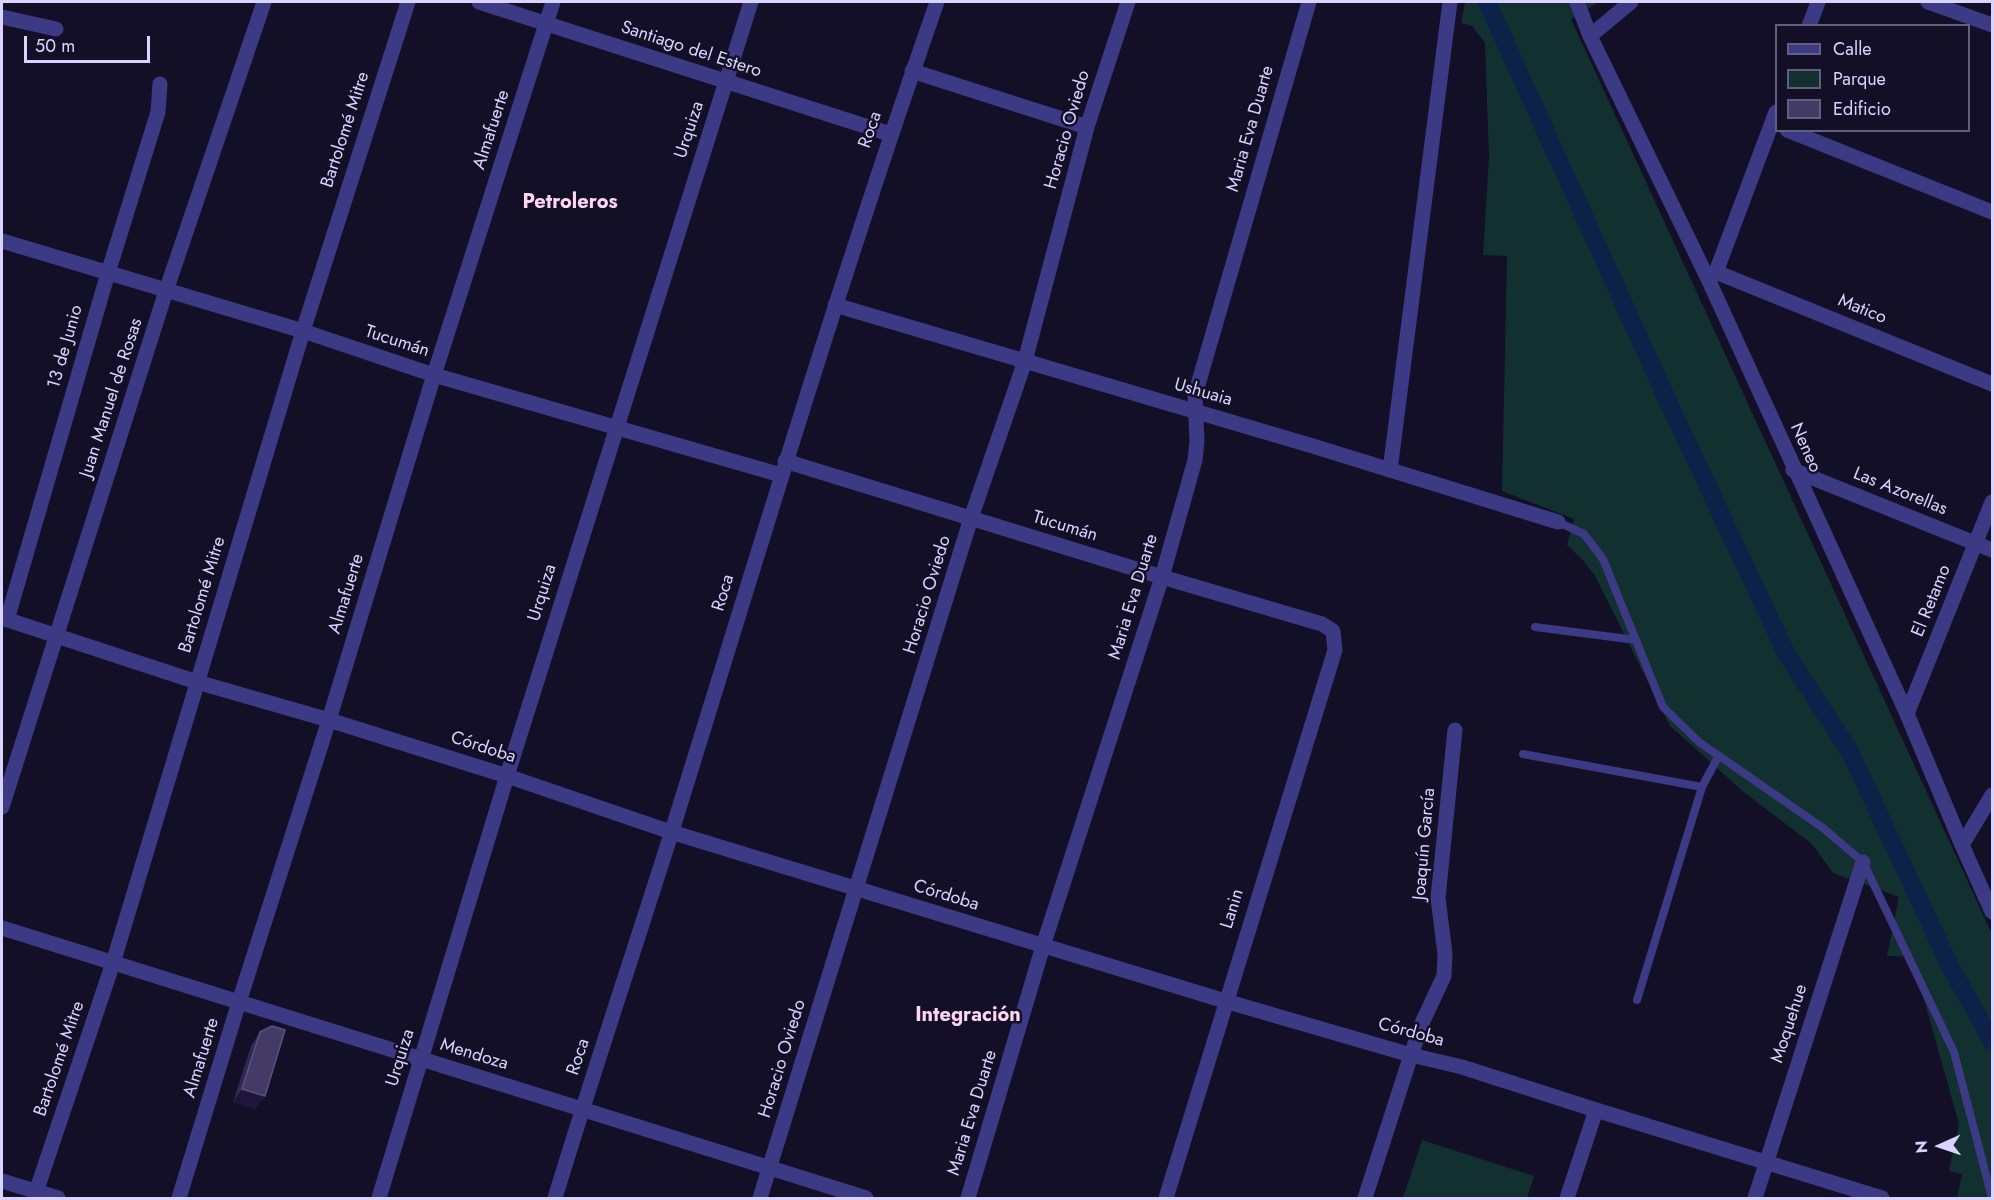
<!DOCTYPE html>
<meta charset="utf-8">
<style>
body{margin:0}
#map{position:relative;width:1994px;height:1200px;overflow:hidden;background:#130f26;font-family:Jost,sans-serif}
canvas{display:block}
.frame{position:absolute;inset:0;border:3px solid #d9d4ff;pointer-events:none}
.legend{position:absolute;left:1775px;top:24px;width:195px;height:108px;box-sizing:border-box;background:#130f26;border:2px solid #625e7d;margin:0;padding:8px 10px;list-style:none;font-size:18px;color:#d9d4ff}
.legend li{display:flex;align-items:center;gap:12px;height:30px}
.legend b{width:30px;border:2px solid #625e7d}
.north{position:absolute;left:1910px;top:1116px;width:60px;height:60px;-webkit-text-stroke:4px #130f26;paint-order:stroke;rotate:267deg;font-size:16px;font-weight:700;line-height:24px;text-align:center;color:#d9d4ff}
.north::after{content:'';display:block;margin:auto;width:21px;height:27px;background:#d9d4ff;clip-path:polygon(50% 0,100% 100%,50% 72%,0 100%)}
.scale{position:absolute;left:24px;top:36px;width:126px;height:27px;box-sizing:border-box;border:3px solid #d9d4ff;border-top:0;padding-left:8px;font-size:18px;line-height:21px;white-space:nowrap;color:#d9d4ff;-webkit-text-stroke:4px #130f26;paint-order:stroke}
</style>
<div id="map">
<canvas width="1994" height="1200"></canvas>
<div class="frame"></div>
<ul class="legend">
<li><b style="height:8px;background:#3d3a85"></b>Calle</li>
<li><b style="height:16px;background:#12302f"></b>Parque</li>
<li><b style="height:16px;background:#433a66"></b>Edificio</li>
</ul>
<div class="north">N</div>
<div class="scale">50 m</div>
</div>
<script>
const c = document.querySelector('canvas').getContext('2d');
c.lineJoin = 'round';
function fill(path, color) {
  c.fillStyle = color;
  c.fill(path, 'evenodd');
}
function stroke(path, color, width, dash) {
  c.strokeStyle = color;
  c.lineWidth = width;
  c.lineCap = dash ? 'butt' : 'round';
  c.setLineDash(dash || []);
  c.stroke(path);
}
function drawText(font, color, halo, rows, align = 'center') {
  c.font = font + ' Jost,sans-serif';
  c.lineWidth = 5;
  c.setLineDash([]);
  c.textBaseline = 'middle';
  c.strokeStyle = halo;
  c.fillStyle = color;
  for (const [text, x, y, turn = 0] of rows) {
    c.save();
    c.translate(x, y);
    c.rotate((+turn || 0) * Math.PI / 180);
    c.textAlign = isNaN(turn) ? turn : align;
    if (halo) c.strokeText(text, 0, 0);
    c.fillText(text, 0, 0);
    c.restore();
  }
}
const green = new Path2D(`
 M1465,2H1599L1571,19L1992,934V1198H1957L1962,1174L1949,1171L1959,1124L1912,957L1887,956L1899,897L1833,873L1812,844L1745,793L1670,726L1595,576L1583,560L1567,545L1574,519L1502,491L1507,256L1483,255L1489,157L1485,43L1472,26L1461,23Z
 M1422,1140L1534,1176L1527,1198H1403Z`);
const canal = new Path2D(`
 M1487,2L1666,397L1786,653L1850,752L1951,968L1992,1041`);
const lane = new Path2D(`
 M1558,522L1584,534L1603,559L1663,707L1699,742L1823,828L1863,862L1954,1052L1992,1198
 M1535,627L1636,640
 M1523,754L1702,787
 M1637,1000L1702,787L1718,757`);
const street = new Path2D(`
 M479,2L890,134
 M1577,2L1590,36L1709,281L1907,714L1962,845L1992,912
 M1928,2L1992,25
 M2,17L56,29
 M1809,26L1818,2
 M1590,36L1631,2
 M912,71L1087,127
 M1787,130L1992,212
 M2,241L303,331L434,375L781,475
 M1716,272L1992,384
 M1710,279L1716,272L1776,112
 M835,305L1316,447L1558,522
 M785,461L1162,577L1322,624L1333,631L1335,650L1166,1198
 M1390,470L1450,2
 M1793,470L1992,550
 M2,618L197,682L329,720L507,776L671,832L1225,1001L1411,1055L1462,1067L1596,1110L1882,1198
 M7,620L108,273L158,112L160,84
 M1907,714L1992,502
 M2,807L166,291L264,2
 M1962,845L1992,795
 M2,928L866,1198
 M2,1181L58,1198
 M34,1198L113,963L303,331L408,2
 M179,1198L239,1002L329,720L434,375L553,2
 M379,1198L507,776L751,2
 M555,1198C592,1076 633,954 672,831C758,554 841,276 937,2
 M760,1198L971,518L1025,361L1087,127L1128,2
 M968,1198L1043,946L1162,577L1195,460L1197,441L1195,395L1309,2
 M1365,1198L1411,1055L1422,1023L1444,976L1445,954L1438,898L1455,730
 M1567,1198L1596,1110
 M1755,1198L1863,862`);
const wall = new Path2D(`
 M260,1032L265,1096L255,1109L233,1102L251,1046Z`);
const shadedWall = new Path2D(`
 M242,1089L265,1096L255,1109L233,1102Z`);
const building = new Path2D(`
 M272,1026L285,1030L265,1096L242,1089L260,1032Z`);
const streetNames = [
 ["Santiago del Estero",691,50,18],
 ["Maria Eva Duarte",1251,129,-74],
 ["Bartolomé Mitre",346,130,-72],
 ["Almafuerte",492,130,-72],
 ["Urquiza",690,130,-72],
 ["Roca",871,130,-71],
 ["Horacio Oviedo",1068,130,-74],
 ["Matico",1862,310,22],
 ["Tucumán",397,342,18],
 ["13 de Junio",66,347,-74],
 ["Ushuaia",1203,393,16],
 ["Juan Manuel de Rosas",112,398,-72],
 ["Neneo",1805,448,66],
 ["Las Azorellas",1900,492,22],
 ["Tucumán",1065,527,17],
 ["Urquiza",543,593,-73],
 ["Roca",724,593,-73],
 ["Almafuerte",347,594,-73],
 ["Bartolomé Mitre",203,595,-73],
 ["Horacio Oviedo",928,595,-73],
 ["Maria Eva Duarte",1134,597,-73],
 ["El Retamo",1932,601,-68],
 ["Córdoba",483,748,18],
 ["Joaquín García",1425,844,-85],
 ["Córdoba",946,896,17],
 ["Lanin",1233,909,-73],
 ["Moquehue",1790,1024,-72],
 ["Córdoba",1411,1033,15],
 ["Mendoza",474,1055,17],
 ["Roca",579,1057,-72],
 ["Almafuerte",202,1058,-73],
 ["Urquiza",401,1058,-73],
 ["Bartolomé Mitre",60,1059,-71],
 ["Horacio Oviedo",783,1059,-73],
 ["Maria Eva Duarte",973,1113,-73]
];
const neighbourhoodNames = [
 ["Petroleros",570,203],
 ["Integración",968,1016]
];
fill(green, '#12302f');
stroke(canal, '#0c2248', 18);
stroke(lane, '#3d3a85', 8);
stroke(street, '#3d3a85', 15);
fill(wall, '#312854');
fill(shadedWall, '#1d163a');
fill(building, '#433a66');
stroke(building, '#5a527e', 1.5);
drawText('18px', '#d9d4ff', '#130f26', streetNames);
drawText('bold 20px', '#ffd6f0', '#130f26', neighbourhoodNames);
</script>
